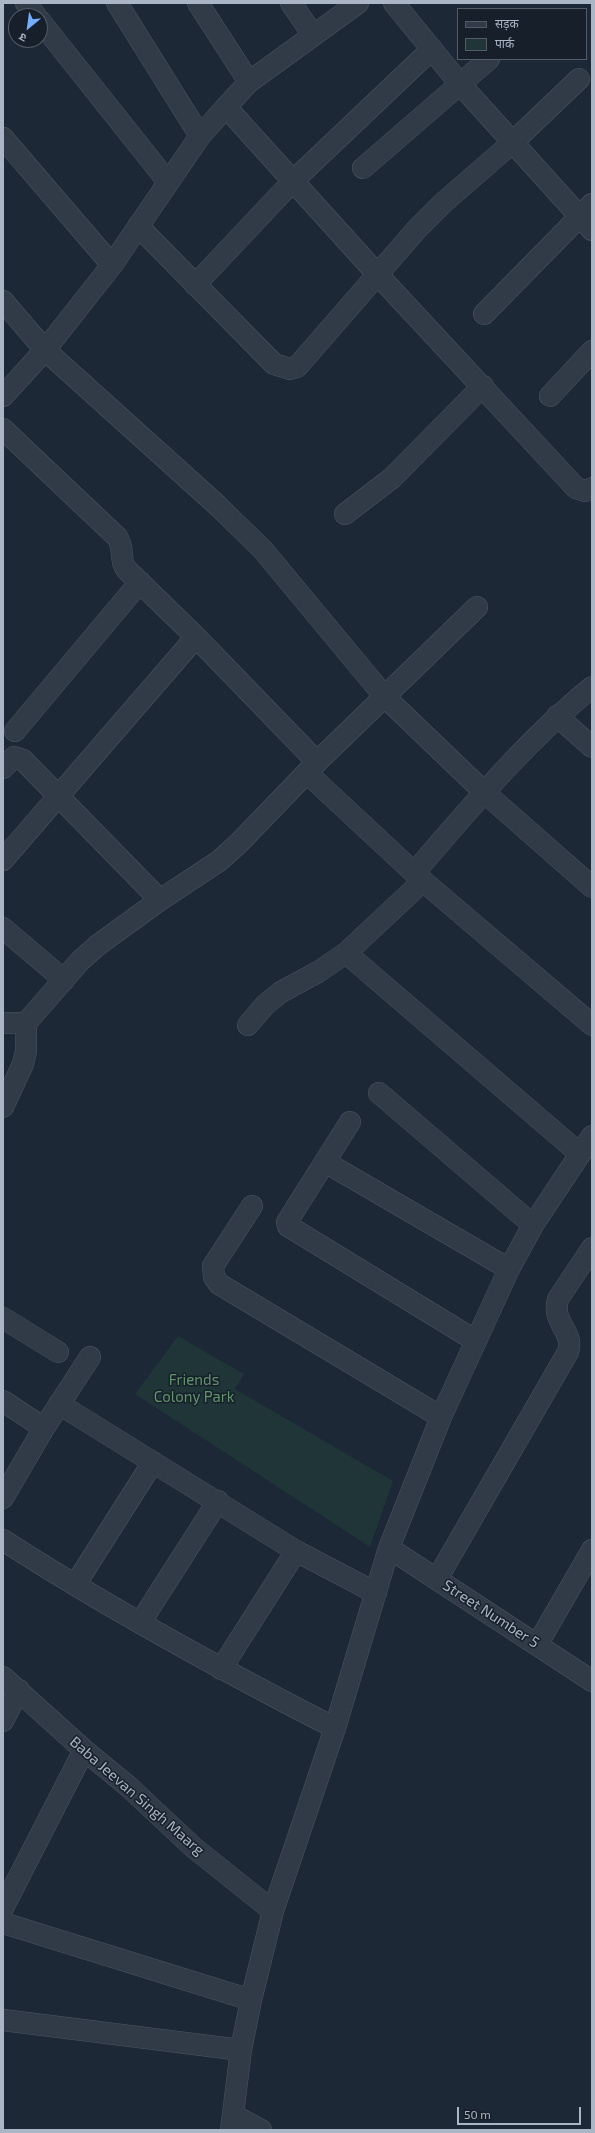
<!DOCTYPE html>
<meta charset="utf-8">
<style>
body{margin:0}
#map{position:relative;width:595px;height:2133px;overflow:hidden;background:#1d2836;font-family:"Exo 2","Noto Sans Devanagari",sans-serif}
canvas{display:block}
.frame{position:absolute;inset:0;border:4px solid #aab5c5;pointer-events:none}
.legend{position:absolute;left:457px;top:8px;width:130px;height:52px;box-sizing:border-box;background:#171f2b;border:1px solid #525b69;margin:0;padding:5px 7px;list-style:none;font-size:12px;color:#aab5c5}
.legend li{display:flex;align-items:center;gap:8px;height:20px}
.legend b{width:20px;border:1px solid #525b69}
.north{position:absolute;left:8px;top:8px;width:40px;height:40px;box-sizing:border-box;background:#171f2b;border:1px solid #525b69;border-radius:50%;rotate:209deg;font-size:11px;font-weight:700;line-height:16px;text-align:center;color:#aab5c5}
.north::after{content:'';display:block;margin:auto;width:14px;height:18px;background:#75adff;clip-path:polygon(50% 0,100% 100%,50% 72%,0 100%)}
.scale{position:absolute;left:457px;top:2107px;width:124px;height:18px;box-sizing:border-box;border:2px solid #aab5c5;border-top:0;padding-left:5px;font-size:12px;line-height:14px;white-space:nowrap;color:#aab5c5;-webkit-text-stroke:3px #171f2b;paint-order:stroke}
</style>
<div id="map">
<canvas width="595" height="2133"></canvas>
<div class="frame"></div>
<ul class="legend">
<li><b style="height:5px;background:#313a47"></b>सड़क</li>
<li><b style="height:11px;background:#1f3537"></b>पार्क</li>
</ul>
<div class="north">उ</div>
<div class="scale">50 m</div>
</div>
<script>
const c = document.querySelector('canvas').getContext('2d');
c.lineJoin = 'round';
function fill(path, color) {
  c.fillStyle = color;
  c.fill(path, 'evenodd');
}
function stroke(path, color, width, dash) {
  c.strokeStyle = color;
  c.lineWidth = width;
  c.lineCap = dash ? 'butt' : 'round';
  c.setLineDash(dash || []);
  c.stroke(path);
}
function drawText(font, color, halo, rows, align = 'center') {
  c.font = font + ' "Exo 2",sans-serif';
  c.lineWidth = 3;
  c.setLineDash([]);
  c.textBaseline = 'middle';
  c.strokeStyle = halo;
  c.fillStyle = color;
  for (const [text, x, y, turn = 0] of rows) {
    c.save();
    c.translate(x, y);
    c.rotate((+turn || 0) * Math.PI / 180);
    c.textAlign = isNaN(turn) ? turn : align;
    if (halo) c.strokeText(text, 0, 0);
    c.fillText(text, 0, 0);
    c.restore();
  }
}
const green = new Path2D(`
 M178,1336L244,1374L235,1389L393,1481L370,1547L135,1394Z`);
const minor = new Path2D(`
 M26,3L36,16
 M117,3L200,136
 M198,3L249,82
 M291,3L313,35
 M394,3L460,84L592,230
 M40,21L168,182
 M226,107L378,275L576,488L585,491L592,488
 M3,138L112,265
 M363,168L489,59
 M138,226L274,364L290,369L297,367L417,229L443,203L512,143L579,79
 M195,285L293,181L432,49
 M3,301L45,350L217,505L263,550L385,697L484,792L592,887
 M484,314L592,204
 M3,396L45,350L112,265L200,136L226,107L249,82L358,3
 M550,396L592,351
 M3,429L117,537C125,548 119,560 126,569L196,637L317,762
 M345,514L392,478L483,386
 M557,716L592,747
 M15,731L140,582
 M3,768L14,757L23,760L160,900
 M307,773L423,881L592,1025
 M3,860L196,637
 M414,873C470,808 525,742 592,687
 M3,928L64,980
 M346,953L579,1153
 M3,1023H26L80,961L98,945L160,900L219,861L239,843L317,762L477,607
 M248,1025L265,1005L281,992L318,972L346,953L423,881
 M379,1093L533,1225
 M3,1107L23,1064L26,1051V1023
 M350,1122L287,1222L288,1226L476,1341
 M325,1162L509,1269
 M252,1206L213,1266L214,1277L219,1284L441,1417
 M3,1318L58,1352
 M3,1401L44,1428
 M59,1404L296,1551L376,1593
 M3,1498L44,1428L90,1357
 M3,1540C110,1609 222,1670 335,1728
 M389,1548L592,1681
 M437,1579L568,1352C575,1332 551,1323 558,1299L592,1248
 M75,1585L153,1462
 M140,1623L218,1501
 M537,1645L592,1550
 M221,1669L296,1551
 M3,1677L84,1750L129,1787L193,1847L273,1911
 M3,1721L19,1690
 M3,1908L84,1750
 M3,1923L251,2000
 M3,2020L241,2050
 M233,2115L261,2130
 M231,2130L241,2050L251,2000L273,1911L335,1728L389,1548L441,1417L509,1269L533,1225L592,1136`);
const parkNames = [
 ["Friends",194,1380],
 ["Colony Park",194,1397]
];
const streetNames = [
 ["Street Number 5",491,1614,33],
 ["Baba Jeevan Singh Maarg",137,1796,41]
];
fill(green, '#1f3537');
stroke(minor, '#4b5562', 22);
stroke(minor, '#313a47', 21);
drawText('15px', '#61966c', '#171f2b', parkNames);
drawText('15px', '#aab5c5', '#171f2b', streetNames);
</script>
